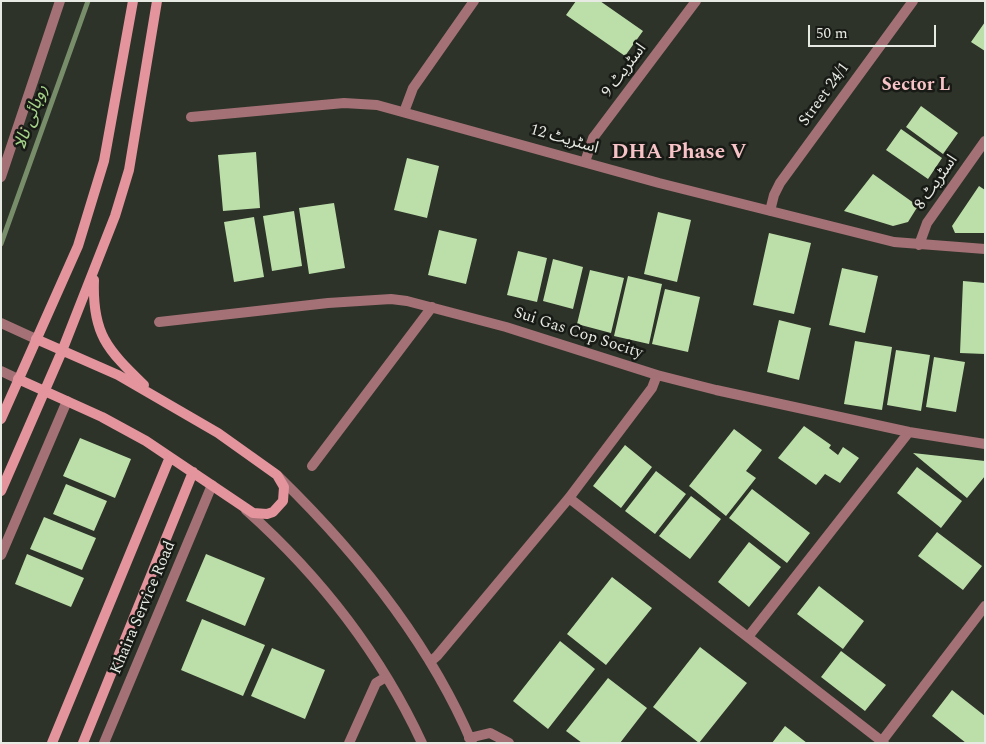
<!DOCTYPE html>
<meta charset="utf-8">
<style>
body{margin:0}
#map{position:relative;width:986px;height:744px;overflow:hidden;background:#2d3329;font-family:Spectral,serif}
canvas{display:block}
.frame{position:absolute;inset:0;border:2px solid #e6eae3;pointer-events:none}
.scale{position:absolute;left:808px;top:25px;width:128px;height:22px;box-sizing:border-box;border:2px solid #e6eae3;border-top:0;padding-left:6px;font-size:15px;line-height:18px;white-space:nowrap;color:#e6eae3;-webkit-text-stroke:4px #171a15;paint-order:stroke}
</style>
<div id="map">
<canvas width="986" height="744"></canvas>
<div class="frame"></div>
<div class="scale">50 m</div>
</div>
<script>
const c = document.querySelector('canvas').getContext('2d');
c.lineJoin = 'round';
function stroke(path, color, width, dash) {
  c.strokeStyle = color;
  c.lineWidth = width;
  c.lineCap = dash ? 'butt' : 'round';
  c.setLineDash(dash || []);
  c.stroke(path);
}
function fill(path, color) {
  c.fillStyle = color;
  c.fill(path, 'evenodd');
}
function drawText(font, color, halo, rows, align = 'center') {
  c.font = font + ' Spectral,"Noto Sans Arabic",serif';
  c.lineWidth = 5;
  c.setLineDash([]);
  c.textBaseline = 'middle';
  c.strokeStyle = halo;
  c.fillStyle = color;
  for (const [text, x, y, turn = 0] of rows) {
    c.save();
    c.translate(x, y);
    c.rotate((+turn || 0) * Math.PI / 180);
    c.textAlign = isNaN(turn) ? turn : align;
    if (halo) c.strokeText(text, 0, 0);
    c.fillText(text, 0, 0);
    c.restore();
  }
}
const stream = new Path2D(`
 M1,244L88,1`);
const building = new Path2D(`
 M576,1H600L643,31L625,56L566,15Z
 M985,22V51L971,42Z
 M921,106L958,133L943,154L906,127Z
 M901,129L942,158L928,179L886,150Z
 M256,152L260,208L223,211L218,155Z
 M407,158L439,166L427,218L394,210Z
 M873,174L918,206L908,222L893,226L844,211Z
 M979,186L985,190V233H955L952,226Z
 M334,203L345,268L309,274L299,208Z
 M294,211L302,266L272,271L263,216Z
 M658,212L691,220L677,282L644,274Z
 M254,217L264,277L234,282L224,222Z
 M439,230L477,239L466,284L428,275Z
 M769,233L811,243L794,314L753,305Z
 M518,251L547,258L537,302L507,295Z
 M553,259L583,267L573,309L543,301Z
 M842,268L878,276L865,333L829,325Z
 M590,270L624,278L611,333L577,324Z
 M628,276L662,284L649,344L614,336Z
 M963,281L985,283V354L960,353Z
 M665,289L700,297L688,352L652,344Z
 M779,320L811,328L799,380L767,372Z
 M855,341L892,347L882,410L844,404Z
 M896,350L930,355L921,411L887,405Z
 M934,357L965,362L956,412L926,407Z
 M804,426L831,445L829,448L838,455L843,447L859,458L840,483L825,474L816,485L778,458Z
 M734,429L762,450L746,471L756,478L726,516L689,486Z
 M80,438L131,459L115,498L63,476Z
 M625,445L652,467L621,508L593,486Z
 M913,453L985,461V476L967,498Z
 M917,467L962,501L941,528L897,493Z
 M656,471L686,494L655,534L625,511Z
 M66,484L107,501L94,531L53,514Z
 M752,489L810,533L787,563L729,518Z
 M691,496L721,519L690,559L659,536Z
 M44,517L96,538L82,570L30,549Z
 M937,532L982,566L963,590L918,556Z
 M749,542L781,567L749,607L718,582Z
 M27,554L84,578L71,607L15,584Z
 M206,554L265,578L245,626L186,601Z
 M612,577L652,608L606,665L567,634Z
 M819,586L864,621L843,649L797,614Z
 M202,619L265,645L243,696L181,670Z
 M560,641L595,669L548,729L513,701Z
 M700,647L747,683L699,743L653,707Z
 M272,648L325,670L305,719L251,696Z
 M841,651L886,685L865,711L821,677Z
 M608,678L647,708L620,743H582L566,731Z
 M952,690L985,716V743H966L932,716Z
 M785,726L807,743H772Z`);
const street = new Path2D(`
 M404,112L413,88L474,1
 M191,117L344,103L377,105L659,183L894,242L985,249
 M585,162L593,138L696,1
 M1,177L60,1
 M770,211L774,195L780,183L913,1
 M919,245L927,223L985,141
 M159,322L328,303L391,299L407,301L506,327L657,375L716,390L909,432L985,444
 M1,323L36,339
 M1,371L18,379
 M312,466L432,307
 M279,477C357,553 429,642 472,743
 M569,498L884,743
 M246,510C320,576 380,653 422,743
 M1,555L67,401
 M748,637L909,432
 M430,662L437,656L569,498L652,388L657,375
 M469,738L490,733L509,743
 M882,741L985,606
 M104,743L212,485
 M349,743L376,683L386,677`);
const secondary = new Path2D(`
 M94,280C92,334 107,349 144,385
 M18,379L102,417L146,441L253,513L267,514L273,512L283,501L284,487L277,475L218,433L118,375L36,339
 M1,419L78,246L104,161L133,1
 M1,491L62,351L115,216L129,170L157,1
 M52,743L170,457
 M83,743L193,472`);
const streetNames = [
 ["اسٹریٹ 9",625,71,-53],
 ["Street 24/1",825,95,-54],
 ["اسٹریٹ 12",564,140,16],
 ["اسٹریٹ 8",937,183,-55],
 ["Sui Gas Cop Socity",578,334,18],
 ["Khaira Service Road",144,608,-67]
];
const neighbourhoodNames = [
 ["Sector L",916,86]
];
const waterNames = [
 ["روہائی نالا",32,118,-70]
];
const districtNames = [
 ["DHA Phase V",679,154]
];
stroke(stream, '#788e6a', 5);
fill(building, '#bcdfa9');
stroke(street, '#a37176', 10);
stroke(secondary, '#e3949c', 10);
drawText('16px', '#e6eae3', '#171a15', streetNames);
drawText('bold 18px', '#f7c3c7', '#171a15', neighbourhoodNames);
drawText('italic 18px', '#a5d489', '#171a15', waterNames);
drawText('bold 21px', '#f7c3c7', '#171a15', districtNames);
</script>
